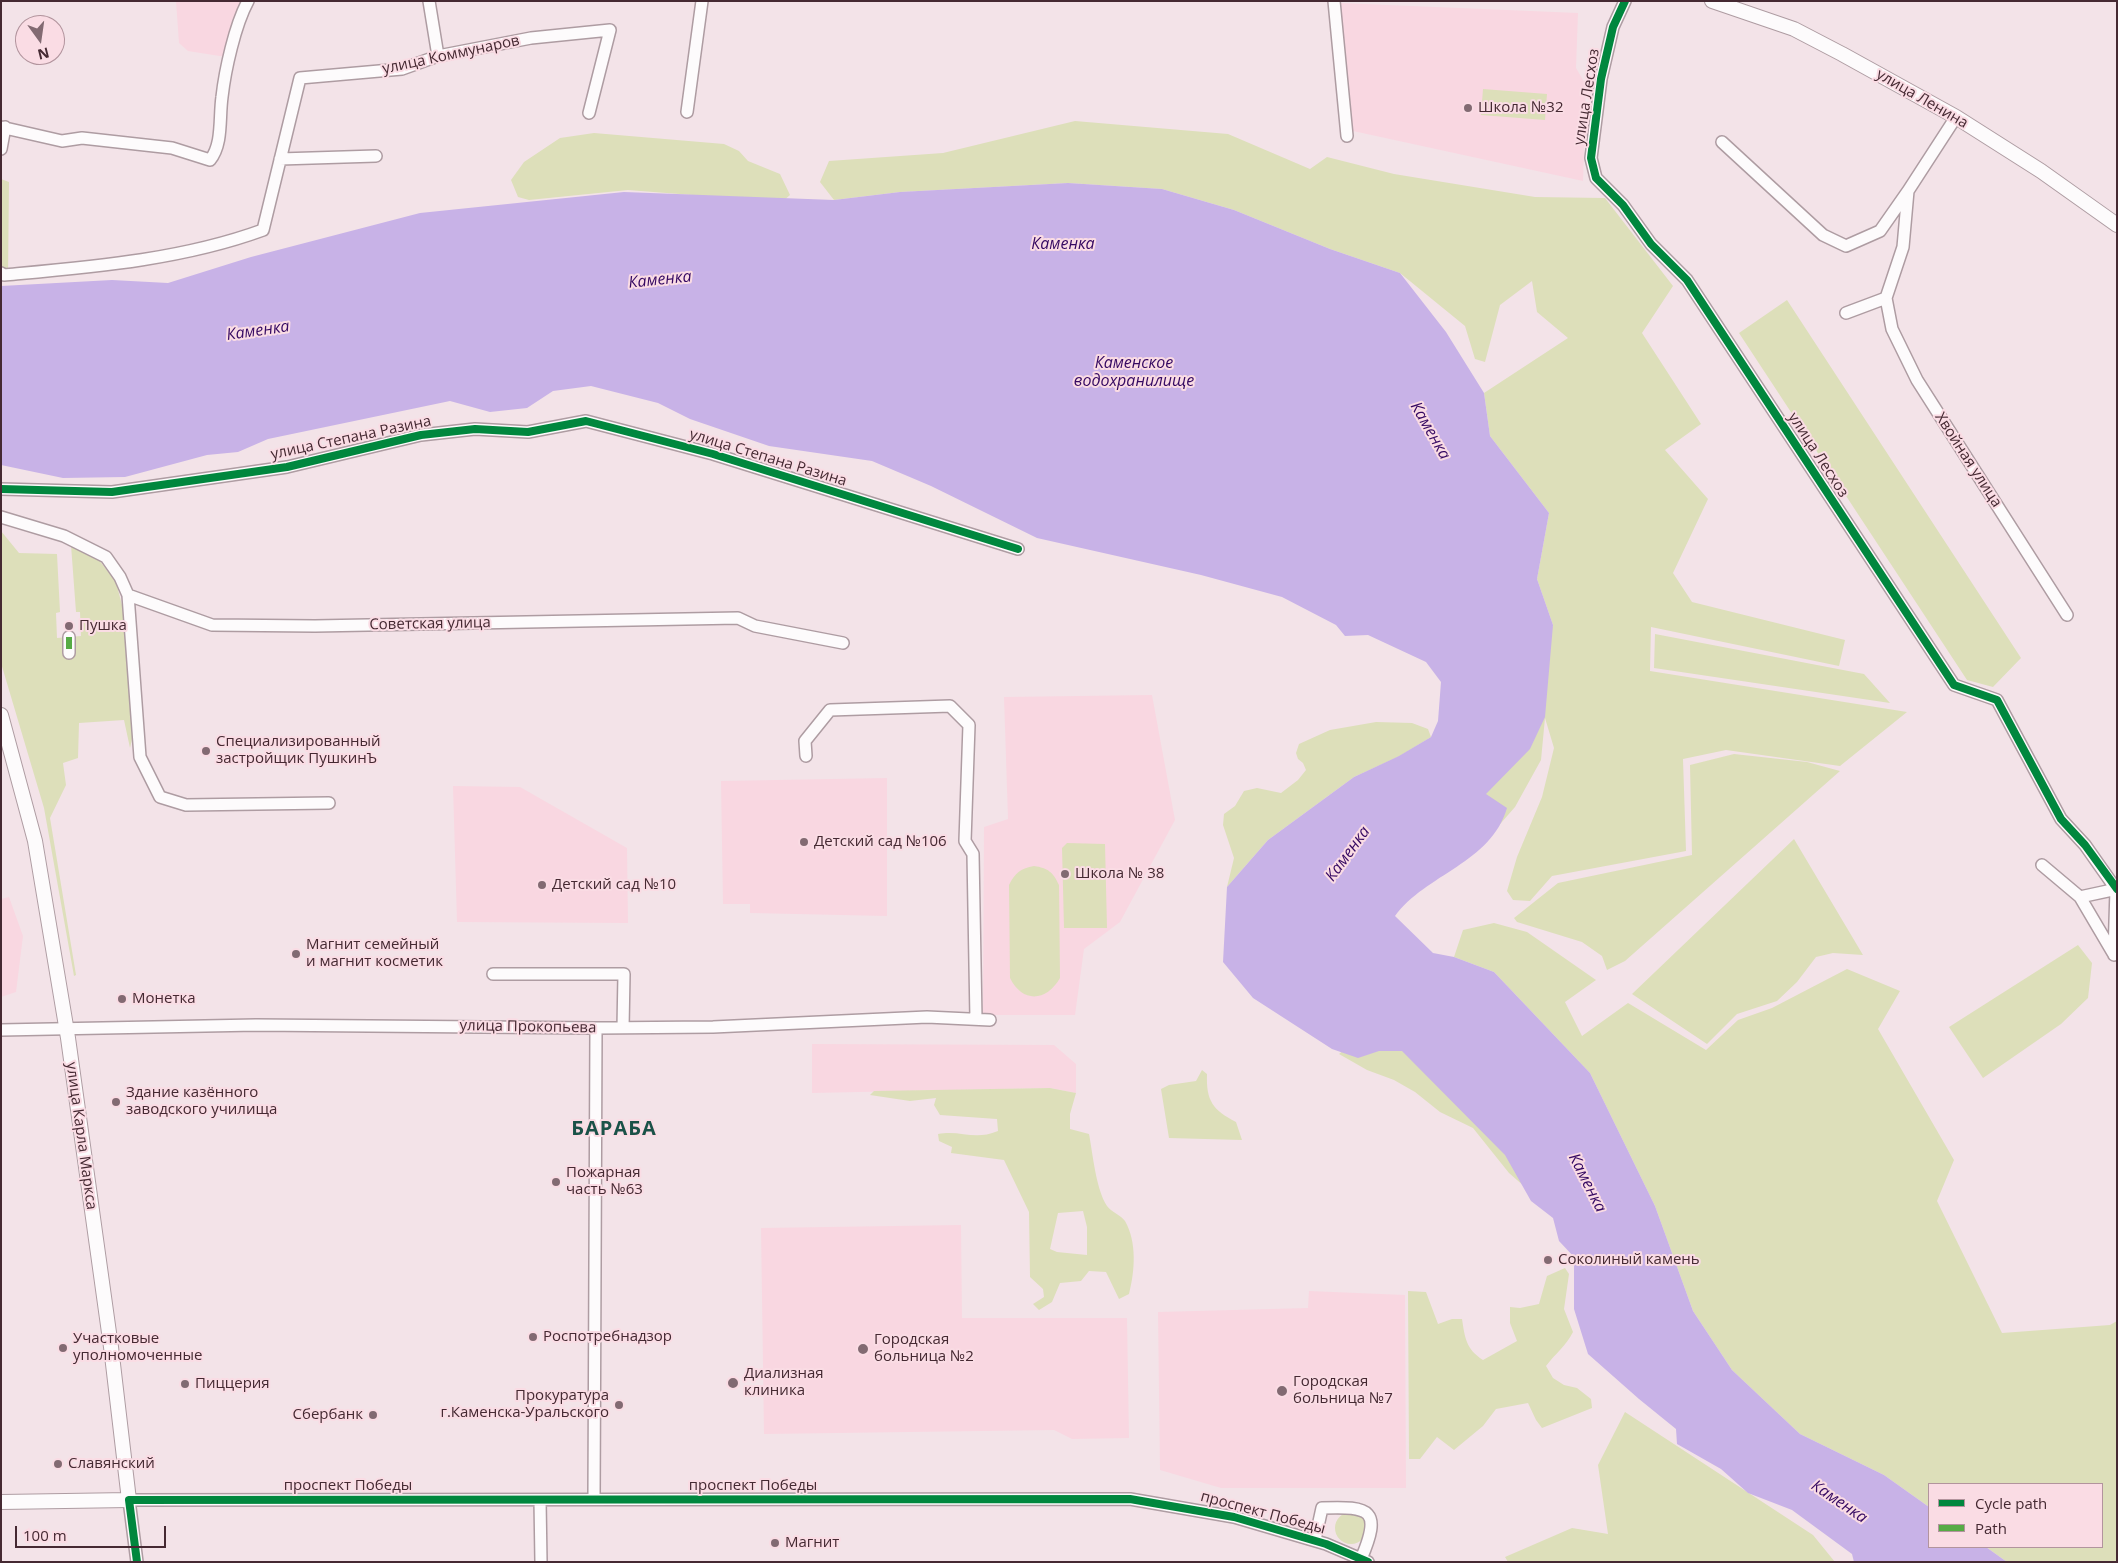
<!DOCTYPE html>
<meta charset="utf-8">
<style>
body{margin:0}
#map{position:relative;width:2118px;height:1563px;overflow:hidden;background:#f3e3e8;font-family:"Open Sans",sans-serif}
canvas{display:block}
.frame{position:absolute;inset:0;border:2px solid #452932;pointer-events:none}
.legend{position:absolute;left:1928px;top:1483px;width:175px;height:65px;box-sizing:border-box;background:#fadce4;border:1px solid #b2949d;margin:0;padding:6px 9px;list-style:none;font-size:15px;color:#452932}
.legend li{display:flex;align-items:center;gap:10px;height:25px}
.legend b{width:25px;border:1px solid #b2949d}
.north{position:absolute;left:15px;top:15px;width:50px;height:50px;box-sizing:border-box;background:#fadce4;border:1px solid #b2949d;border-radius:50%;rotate:166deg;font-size:14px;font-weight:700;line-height:20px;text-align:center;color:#452932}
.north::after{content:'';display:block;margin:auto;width:18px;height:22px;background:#826a72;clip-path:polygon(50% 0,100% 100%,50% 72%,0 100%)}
.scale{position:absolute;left:15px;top:1526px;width:151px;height:22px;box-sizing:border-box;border:2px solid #452932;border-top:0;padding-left:6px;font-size:15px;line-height:18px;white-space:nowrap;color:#452932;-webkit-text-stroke:4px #fadce4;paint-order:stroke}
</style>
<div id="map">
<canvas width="2118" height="1563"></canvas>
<div class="frame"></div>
<ul class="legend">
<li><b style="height:6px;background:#00873e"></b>Cycle path</li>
<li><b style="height:6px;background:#56ab45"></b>Path</li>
</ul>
<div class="north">N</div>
<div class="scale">100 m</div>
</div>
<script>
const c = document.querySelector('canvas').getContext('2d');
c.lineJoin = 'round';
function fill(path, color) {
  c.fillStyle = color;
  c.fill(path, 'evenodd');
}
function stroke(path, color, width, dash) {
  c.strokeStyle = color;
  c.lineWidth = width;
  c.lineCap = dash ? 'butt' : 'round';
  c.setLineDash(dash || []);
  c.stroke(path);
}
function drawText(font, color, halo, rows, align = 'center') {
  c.font = font + ' "Open Sans",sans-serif';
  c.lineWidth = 4;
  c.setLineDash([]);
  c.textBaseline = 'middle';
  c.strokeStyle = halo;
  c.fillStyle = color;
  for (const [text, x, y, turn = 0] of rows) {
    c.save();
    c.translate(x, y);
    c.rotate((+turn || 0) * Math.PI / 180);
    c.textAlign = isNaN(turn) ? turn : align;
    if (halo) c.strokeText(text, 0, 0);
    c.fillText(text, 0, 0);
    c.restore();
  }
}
const built = new Path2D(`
 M176,1H244L232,20L226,57L188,51L179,43Z
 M1340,3L1578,13L1576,68L1586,85L1583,181L1353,131Z
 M1152,695L1175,820L1120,922L1084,949L1075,1015H983L984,827L1008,819L1004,697Z
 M887,778V916L750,913V904H723L721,781Z
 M453,786L520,787L627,848L628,923L457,922Z
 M9,897L23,936L16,992L1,997V899Z
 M812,1044L1054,1045L1076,1064V1093L1050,1088L812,1093Z
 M961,1225L962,1318H1127L1129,1438L1072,1439L1054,1430L764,1434L761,1228Z
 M1309,1291L1405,1295L1406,1488H1221L1160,1470L1158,1312L1308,1308Z`);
const green = new Path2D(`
 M1483,89L1547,94L1545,120L1481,115Z
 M1075,121L1228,134L1310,169L1327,157L1394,174L1535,197L1605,198L1673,286L1642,333L1701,424L1665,450L1708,499L1673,573L1692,602L1845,640L1839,666L1651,627L1650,671L1907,712L1840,766L1726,750L1683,759L1686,851L1552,876L1530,901L1513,900L1507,891L1517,857L1542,797L1554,748L1545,718L1541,760L1515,807L1480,847L1408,899L1553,625L1537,579L1549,513L1490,436L1484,393L1568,338L1537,312L1532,281L1500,305L1485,362L1475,359L1465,326L1400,273L1330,249L1234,210L1162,189L1068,183L900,192L834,200L820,182L829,161L943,153Z
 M594,133L724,144L739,151L748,161L780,174L790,195L782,202L628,190L529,200L518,197L511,180L524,162L560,138Z
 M1,179L9,182L8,278L1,281Z
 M1787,300L2021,658L1993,687L1967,680L1739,333Z
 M1,531L19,553L57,554L60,612L56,613L57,638L81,636L80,612H76L71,545L99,560L116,582L123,609L133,735L130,748L124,720L79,723L78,758L63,763L66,785L50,818L76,975L74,976L44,808L1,663Z
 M1655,634L1864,674L1890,703L1654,668Z
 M1376,722L1412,723L1428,729L1431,737L1400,756L1354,777L1268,840L1227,887L1234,858L1223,825L1224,814L1235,806L1244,791L1257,788L1281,793L1298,780L1306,770L1303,763L1298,759L1296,753L1299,744L1330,730Z
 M1734,754L1807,762L1840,771L1625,961L1607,970L1602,956L1582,942L1517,922L1514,918L1558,883L1692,855L1690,765Z
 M1794,839L1863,955L1833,953L1816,957L1797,982L1777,1001L1737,1014L1707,1044L1632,994Z
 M1067,843L1105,844L1107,928H1064L1062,848Z
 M1034,866C1048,868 1053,872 1059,885L1060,978C1047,1001 1023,1004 1010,978L1009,885C1015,873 1021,868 1034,866Z
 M1494,923L1527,932L1596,980L1565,1002L1582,1036L1628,1003L1706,1050L1738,1020L1772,1008L1847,969L1900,991L1878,1029L1954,1160L1937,1201L2002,1333L2110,1325L2117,1321V1562H2007L1986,1547H2102V1484H1929V1507L1884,1475L1800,1434L1732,1370L1693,1311L1655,1206L1590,1073L1494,972L1454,957L1463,930Z
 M2078,945L2092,963L2088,998L2061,1024L1983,1078L1949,1027Z
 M1392,1037L1502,1143L1533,1194L1509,1173L1473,1128L1440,1112L1415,1092L1394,1080L1367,1070L1339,1054L1345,1049Z
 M1202,1070L1207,1074C1206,1101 1213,1110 1236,1122L1242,1140L1169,1138L1161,1089L1169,1085L1196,1081Z
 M1050,1088L1076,1093L1070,1114V1129L1089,1134C1093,1155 1096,1189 1107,1206C1111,1212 1121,1215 1125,1221C1137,1242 1135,1271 1129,1294L1119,1299L1106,1272L1089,1271L1081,1281L1060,1283L1052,1302L1039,1310L1033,1304L1044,1297L1043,1289L1030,1277L1029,1212L1004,1160L951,1153L952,1147L939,1141L938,1134C962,1130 974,1141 998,1131L997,1119L940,1115L934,1105L936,1098L910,1101L870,1095L874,1091ZM1083,1211L1087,1227V1255L1057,1252L1050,1249L1058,1213Z
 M1565,1268L1569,1274L1564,1309L1573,1332C1566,1346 1555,1354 1546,1366L1553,1378L1564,1385L1577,1388L1591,1399L1592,1408L1542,1428L1536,1420L1528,1403L1496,1409L1483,1426L1454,1450L1437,1437L1420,1459H1409L1408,1291L1426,1292L1438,1324L1452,1319H1462C1465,1338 1466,1349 1483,1360L1517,1341L1510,1323V1307L1520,1308L1539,1304L1547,1276Z
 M1625,1412L1813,1535L1835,1562H1508L1505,1557L1572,1528L1608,1534L1598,1465Z
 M1335 1528a16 16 0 1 1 32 0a16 16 0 1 1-32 0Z`);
const water = new Path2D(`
 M1068,183L1162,189L1234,210L1330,249L1400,273L1446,332L1484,393L1490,436L1549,513L1537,579L1553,625L1545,717L1530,749L1486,794L1507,808C1491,863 1426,874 1395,916L1433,953L1454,957L1494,972L1590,1073L1655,1206L1693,1311L1732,1370L1800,1434L1884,1475L1929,1507V1547H1986L2007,1562H1854L1852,1554L1792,1510L1748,1493L1721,1469L1677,1444L1676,1429L1639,1399L1588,1354L1574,1309V1257L1559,1241L1553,1218L1531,1201L1505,1155L1402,1051H1379L1358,1058L1332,1049L1253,998L1223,962L1227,887L1268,840L1354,777L1399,756L1431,737L1438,721L1441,682L1426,662L1368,635L1345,636L1336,625L1282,597L1201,575L1037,538L931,486L872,461L769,446L690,419L658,403L591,386L553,391L527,408L490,412L450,401L268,439L238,452L207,455L125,477L63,478L1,465V286L112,280L168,283L251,257L420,213L624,192L834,200L900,192Z`);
const minor = new Path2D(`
 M429,1L438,56
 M1334,1L1347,136
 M1625,1L1613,27L1601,79L1591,158L1596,178L1623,205L1651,244L1687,280L1954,685L1997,700L2061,819L2085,845L2116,889
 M687,112L702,1
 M1,127L62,141L82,138L172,148L210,160C223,144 219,118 222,97C225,70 235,25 248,1
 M1722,142L1823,235L1846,246L1880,231L1908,191
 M1,149L5,127
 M280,159L376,156
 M1,273L4,275C91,267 181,260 263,230L300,78L402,69L438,56L531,38L610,30L589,113
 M1886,298L1892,329L1917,380L2067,615
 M1846,313L1886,298L1903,247L1908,191L1956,117
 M1,489L112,492L287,467L421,435L475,429L528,432L586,421L713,454L1018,549
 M1,517L64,536L106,557L120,577L128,595L140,757L160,797L186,805L329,803
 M128,595L212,625L315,626L738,618L755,626L843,643
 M69,637V653
 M806,756L805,741L830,710L950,706L969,725L965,841L973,854L976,1019
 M2042,865L2080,897
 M2113,953L2080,897L2117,889
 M2114,955L2116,889
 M493,974H624L623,1028
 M1,1030L256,1025L596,1028L713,1027L927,1017L990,1020
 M594,1499L596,1028
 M540,1500L541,1562
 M1315,1540L1322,1508C1371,1506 1382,1510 1361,1559
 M137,1562L129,1500L1130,1499L1234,1517L1326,1544L1368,1562`);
const major = new Path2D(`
 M1712,1L1794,29L1842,54L1956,117L2041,171L2117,225
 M1,715L35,841L68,1038L111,1347L129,1500L1,1502`);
const quiet = new Path2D(`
 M69,637V653`);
const cycleway = new Path2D(`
 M1625,1L1613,27L1601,79L1591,158L1596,178L1623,205L1651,244L1687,280L1954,685L1997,700L2061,819L2085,845L2117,889
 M1,489L112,492L287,467L421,435L475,429L528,432L586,421L713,454L1018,549
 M137,1562L129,1500L1130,1499L1234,1517L1326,1544L1368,1562`);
const markers = [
 [1468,108,5,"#826a72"],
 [69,626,5,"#826a72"],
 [206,751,5,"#826a72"],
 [804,842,5,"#826a72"],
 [1065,874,5,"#826a72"],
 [542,885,5,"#826a72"],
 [296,954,5,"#826a72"],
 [122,999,5,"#826a72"],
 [116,1102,5,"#826a72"],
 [556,1182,5,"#826a72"],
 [1548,1260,5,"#826a72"],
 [533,1337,5,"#826a72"],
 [63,1348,5,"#826a72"],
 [863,1349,6,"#826a72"],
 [733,1383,6,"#826a72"],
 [185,1384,5,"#826a72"],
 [1282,1391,6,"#826a72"],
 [619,1405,5,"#826a72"],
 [373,1415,5,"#826a72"],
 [58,1464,5,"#826a72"],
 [775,1543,5,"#826a72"]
];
const streetNames = [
 ["улица Коммунаров",451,55,-12],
 ["улица Лесхоз",1587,97,-81],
 ["улица Ленина",1922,99,30],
 ["улица Степана Разина",351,438,-12],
 ["улица Лесхоз",1818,455,57],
 ["улица Степана Разина",768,458,17],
 ["Хвойная улица",1968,460,57],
 ["Советская улица",430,624,-1],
 ["улица Прокопьева",528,1027,1],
 ["улица Карла Маркса",81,1136,82],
 ["проспект Победы",348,1486],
 ["проспект Победы",753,1486],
 ["проспект Победы",1263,1513,15]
];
const poiNames = [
 ["Школа №32",1478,108],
 ["Пушка",79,626],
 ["Специализированный",216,742],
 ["застройщик ПушкинЪ",216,759],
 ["Детский сад №106",814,842],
 ["Школа № 38",1075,874],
 ["Детский сад №10",552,885],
 ["Магнит семейный",306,945],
 ["и магнит косметик",306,962],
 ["Монетка",132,999],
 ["Здание казённого",126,1093],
 ["заводского училища",126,1110],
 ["Пожарная",566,1173],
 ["часть №63",566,1190],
 ["Соколиный камень",1558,1260],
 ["Роспотребнадзор",543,1337],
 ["Участковые",73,1339],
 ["уполномоченные",73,1356],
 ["Городская",874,1340],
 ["больница №2",874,1357],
 ["Диализная",744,1374],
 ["клиника",744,1391],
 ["Городская",1293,1382],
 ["больница №7",1293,1399],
 ["Пиццерия",195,1384],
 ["Прокуратура",609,1396,"right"],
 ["г.Каменска-Уральского",609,1413,"right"],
 ["Сбербанк",363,1415,"right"],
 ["Славянский",68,1464],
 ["Магнит",785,1543]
];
const waterNames = [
 ["Каменка",1063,244],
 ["Каменка",660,280,-6],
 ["Каменка",258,331,-8],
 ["Каменское",1134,363],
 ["водохранилище",1134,381],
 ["Каменка",1430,431,60],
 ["Каменка",1348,854,-54],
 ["Каменка",1587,1183,63],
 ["Каменка",1839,1502,34]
];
const districtNames = [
 ["БАРАБА",614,1129]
];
fill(built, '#f9d7e1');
fill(green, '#dddfba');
fill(water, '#c8b2e7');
stroke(minor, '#ae9ca2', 14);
stroke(major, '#ae9ca2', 16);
stroke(minor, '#fdfbfc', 11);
stroke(major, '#fdfbfc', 14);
stroke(quiet, '#56ab45', 6, [12, 6]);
stroke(cycleway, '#00873e', 8);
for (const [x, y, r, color] of markers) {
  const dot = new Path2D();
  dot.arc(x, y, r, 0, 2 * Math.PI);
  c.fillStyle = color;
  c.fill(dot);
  stroke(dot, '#fadce4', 2);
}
drawText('15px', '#452932', '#fadce4', streetNames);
drawText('15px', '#452932', '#fadce4', poiNames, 'left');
drawText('italic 16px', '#350962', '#fadce4', waterNames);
c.letterSpacing = '1px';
drawText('bold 20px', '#1a5248', '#fadce4', districtNames);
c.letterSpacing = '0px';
</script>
